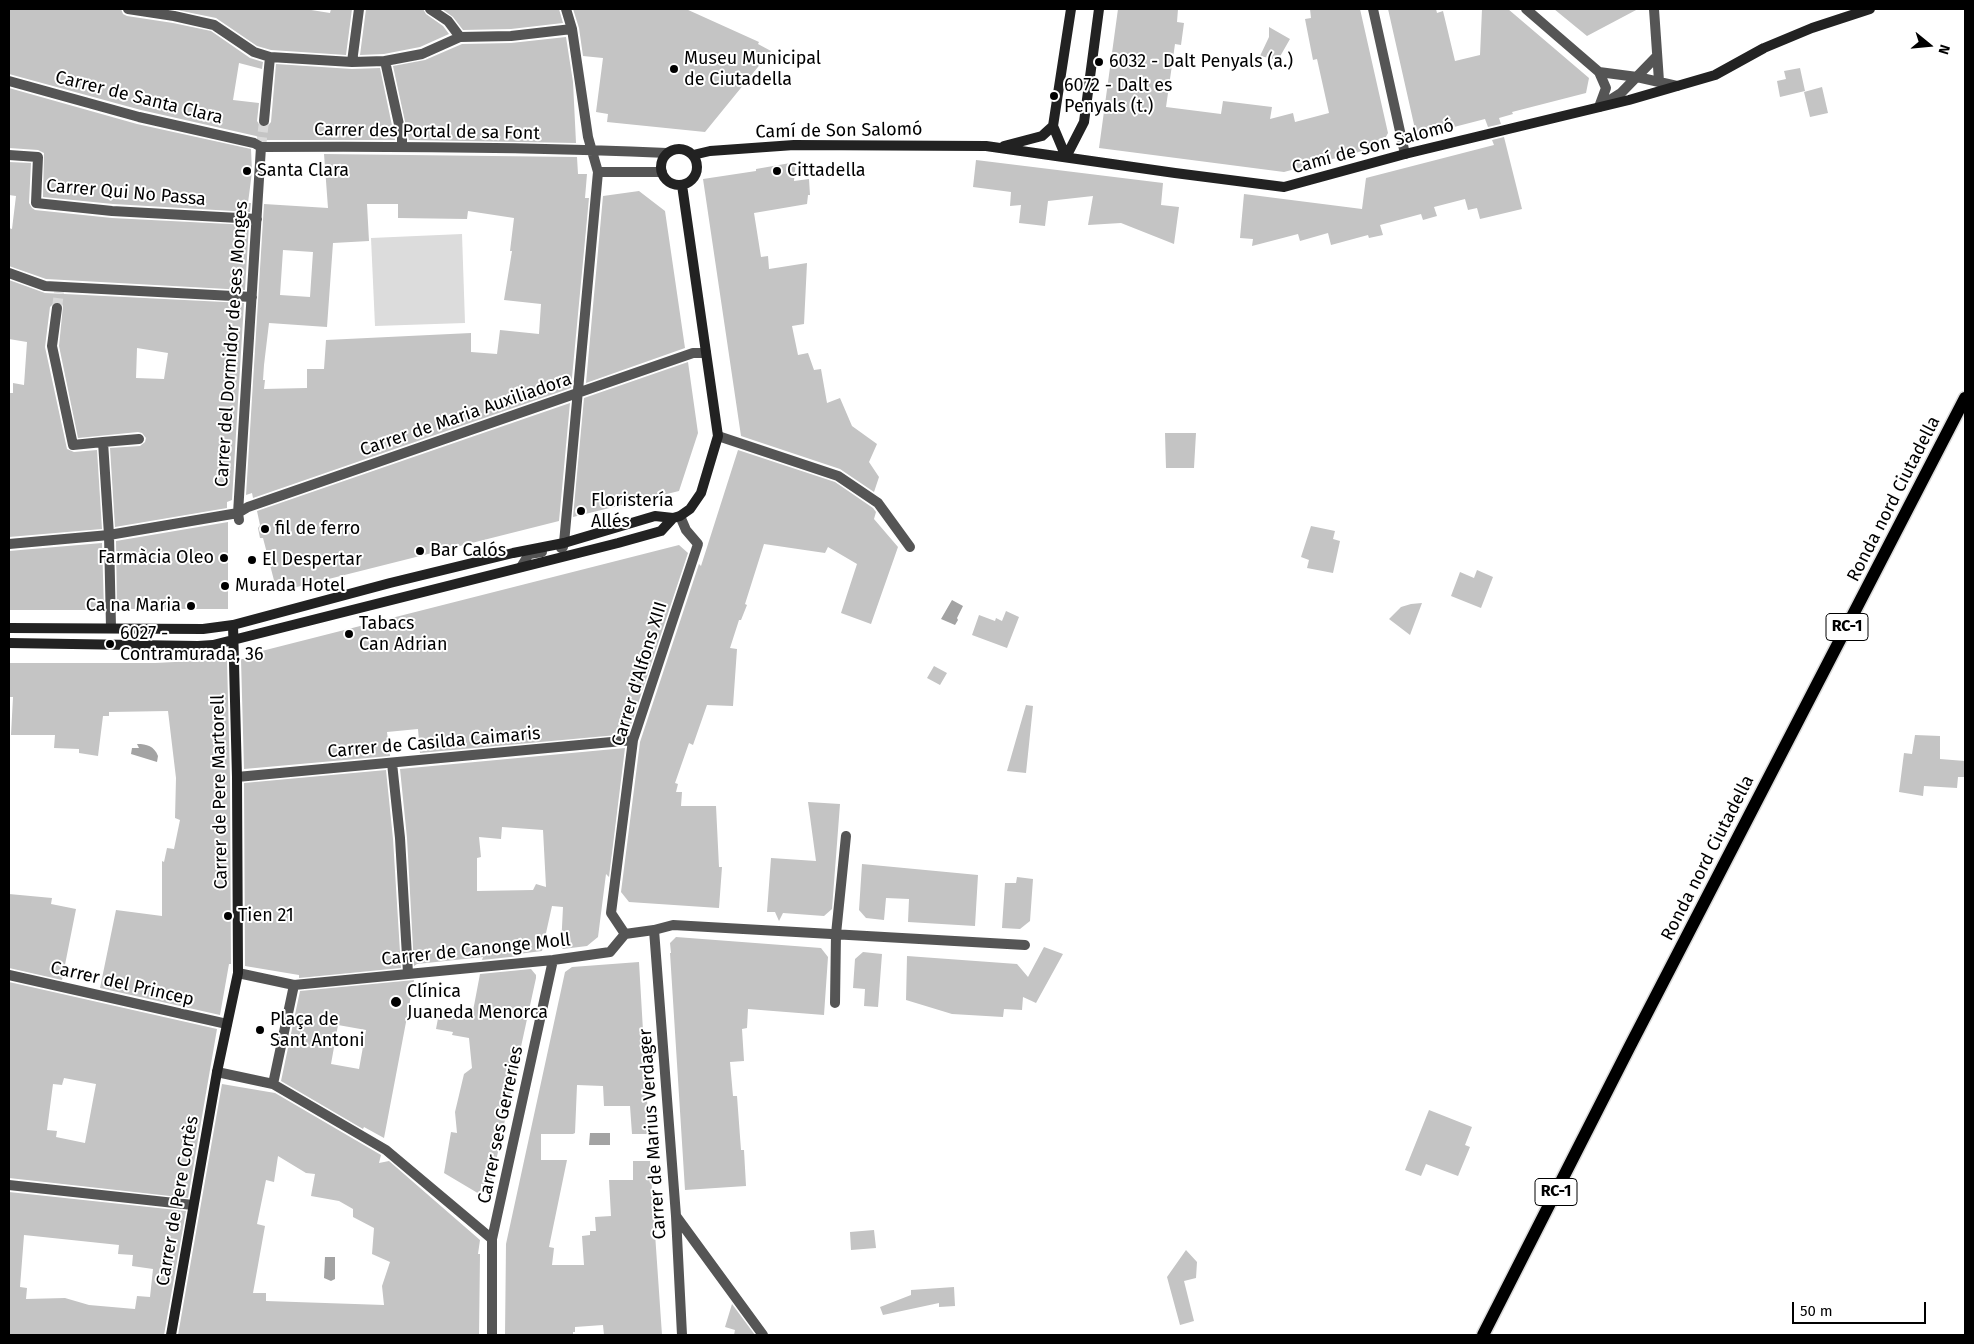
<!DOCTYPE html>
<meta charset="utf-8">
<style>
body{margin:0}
#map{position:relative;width:1974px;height:1344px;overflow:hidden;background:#fff;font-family:"Fira Sans",sans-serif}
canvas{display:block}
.frame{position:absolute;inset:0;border:10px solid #000;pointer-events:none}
.north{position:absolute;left:1904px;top:20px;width:50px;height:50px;-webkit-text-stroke:4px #fff;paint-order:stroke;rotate:107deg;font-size:14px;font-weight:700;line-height:20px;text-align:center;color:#000}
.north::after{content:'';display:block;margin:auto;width:18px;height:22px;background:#000;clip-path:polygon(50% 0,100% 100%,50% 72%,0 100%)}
.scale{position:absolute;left:1792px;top:1302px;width:134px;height:22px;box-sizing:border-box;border:2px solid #000;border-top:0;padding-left:6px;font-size:15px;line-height:18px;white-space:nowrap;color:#000;-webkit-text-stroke:4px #fff;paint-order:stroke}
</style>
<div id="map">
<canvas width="1974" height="1344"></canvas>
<div class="frame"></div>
<div class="north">N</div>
<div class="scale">50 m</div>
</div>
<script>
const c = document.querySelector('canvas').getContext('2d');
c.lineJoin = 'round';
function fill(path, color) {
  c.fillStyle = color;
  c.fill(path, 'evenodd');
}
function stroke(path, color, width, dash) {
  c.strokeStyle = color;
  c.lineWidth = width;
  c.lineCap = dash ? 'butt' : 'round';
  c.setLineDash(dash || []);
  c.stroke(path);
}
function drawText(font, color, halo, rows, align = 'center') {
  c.font = font + ' "Fira Sans",sans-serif';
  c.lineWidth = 4;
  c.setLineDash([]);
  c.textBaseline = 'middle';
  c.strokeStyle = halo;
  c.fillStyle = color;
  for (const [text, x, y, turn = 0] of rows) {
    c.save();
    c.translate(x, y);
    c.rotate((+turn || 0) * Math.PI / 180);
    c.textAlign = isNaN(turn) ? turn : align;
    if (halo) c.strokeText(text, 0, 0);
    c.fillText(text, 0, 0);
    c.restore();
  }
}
const green = new Path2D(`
 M462,234L465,323L375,326L371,238Z`);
const water = new Path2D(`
 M952,600L963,606L957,618L958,620L955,625L941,619Z
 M137,744C147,744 154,746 158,756L157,762L131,754L132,748H139Z
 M590,1133H610V1145H589Z
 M325,1257H335V1279L331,1281L324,1278Z`);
const building = new Path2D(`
 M9,9H121L123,14L127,16L173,23L211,31L250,58L263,62L262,69L239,63L233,100L259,103L257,121L260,126L263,128L267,127L271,122L276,64L352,69L380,68L395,140H263L256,136L141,110L9,74Z
 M172,9H305L330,13L331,9H352L346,55L271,50L257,46L216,18Z
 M366,9H423L426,14L443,26L449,34L420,47L384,54L360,55Z
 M442,9H559L563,23L511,29L463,30L453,17Z
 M573,9H686L759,42L758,44L771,51L705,132L607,122L608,114L596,112L603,58L583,56L579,28Z
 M1118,9H1178L1177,22L1184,23L1181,45L1175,44L1166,107L1221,114L1223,101L1272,107L1270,119L1293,113L1295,122L1329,113L1317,59L1313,60L1305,19L1311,18L1310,9H1360L1388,133L1381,146L1284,172L1099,148Z
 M1388,9H1436L1437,13L1443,11L1455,61L1480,55L1482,9H1508L1589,78L1586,93L1512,112L1513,114L1499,118L1501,124L1488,127L1485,119L1423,135L1415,129Z
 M1554,9H1638L1587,36Z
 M1269,27L1290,39L1278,60L1260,56L1269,37Z
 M566,37L573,82L576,143L409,140L393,66L425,60L462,44L511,43Z
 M1800,68L1805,91L1780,97L1777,81L1786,79L1784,71Z
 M1822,87L1828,113L1810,117L1804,92Z
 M9,88L137,124L251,149L252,172L248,203H251L250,212L113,204L43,197L44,153L38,150L9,148Z
 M1504,137L1522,209L1480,219L1477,208L1468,210L1465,199L1434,207L1437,216L1423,220L1421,214L1380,225L1383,235L1369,238L1368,235L1331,245L1328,233L1300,241L1298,234L1252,246L1253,239L1240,238L1244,194L1362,209L1366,178L1494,145L1492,140Z
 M324,154L577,157L578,174H587L585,198H589L571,388L253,498L252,493L246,495L264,204L328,208ZM367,204H398V218L467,219L468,211L514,218L510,251H512L504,300L541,304L539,334L500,330L497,354L471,352V333L326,340L324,369H307V388L264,389L265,380H263L264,365L269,323L327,327L333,243L369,241ZM283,250L313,252L310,297L280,295Z
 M976,160L1163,183L1161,205L1179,207L1174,244L1121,223L1088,225L1093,196L1048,201L1045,226L1019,223L1021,205L1010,206L1011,192L973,187Z
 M9,162L31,163L29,203L32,208L35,210L112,218L249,225L245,290L46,279L9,266V228L12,229L16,196L9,195Z
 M796,162L794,181L809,179L810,195H808L807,204L754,213L761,257L768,256L769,269L807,263L804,324L792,326L798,355L808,353L814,370L821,369L827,403L840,398L852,426L877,444L869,462L879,477L874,492L840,469L741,436L703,179L756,171V169Z
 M639,191L665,211L685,348L586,383L603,196Z
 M9,280L45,293L244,303L232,500L227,502V508L115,527L110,448L140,446L145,442L146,438L142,433L138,432L78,438L59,346L63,306L61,302H55L50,307L45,347L67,449L74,452L97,450L102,529L9,537V393H13V383L24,385L27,342L9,339ZM137,348L168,353L164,379L136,378Z
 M688,362L698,433L679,491L573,517L584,398Z
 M570,403L559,521L277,592L263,538H260L258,528L260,525L257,511Z
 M1165,433H1196L1194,468H1166Z
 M738,450L835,482L873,508L876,512L874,519L898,547L871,624L841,613L857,564L828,547L825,553L764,544L745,604L747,605L741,620H739L730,648L737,649L733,706L707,705L693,745L689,743L675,783L678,784L676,792H682L681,806H716L719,867H722L719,908L629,902L621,892L640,742L699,564L701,566Z
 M228,522V609H117L116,541Z
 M1311,526L1335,531L1333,539L1340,541L1333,573L1307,568L1309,560L1301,557Z
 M102,543L104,610H9V551Z
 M679,545L688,553L628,734L420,753L418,729L387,732L390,756L244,769L241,659H246V655Z
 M1477,570L1493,577L1481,608L1451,596L1460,572L1474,578Z
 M1422,603L1410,635L1389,619L1401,607L1411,604Z
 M1006,611L1019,617L1007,648L972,635L979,615L995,621L996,618L1002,621Z
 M214,660H227L230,777L231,964H229L220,1015L100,988L116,910L162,916V861L164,862L167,848L174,849L180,820L175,818L176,778L168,711L109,712V716H103L98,756L79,753V749L54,748L55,735H11L13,697H9V663H155Z
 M934,666L947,673L940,685L927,678Z
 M1026,705L1033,706L1026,773L1007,771Z
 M1915,735L1940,736V759L1965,761V777H1958L1957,788L1924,786L1923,796L1899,792L1904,753L1912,754Z
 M625,748L609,877L606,874L598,937L587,946L563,949L561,947L563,907L552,906L542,951L518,954L520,956L482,960L483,957L455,960L417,964L414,966L407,838L400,769ZM502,827L543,830L546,887L536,884L533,890L477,891V858L481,857L479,837L501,839Z
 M386,770L393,839L401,968L299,978V975L245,966L244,783Z
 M808,802L840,804L832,909L824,916L783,913L779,921L775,912H767L771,858L816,861Z
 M862,864L978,875L975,926L908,922L909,899L886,898L884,920L866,918L859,910Z
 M1017,877L1033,879L1030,921L1020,929L1002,928L1005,883H1016Z
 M9,894L52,898L51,904L76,909L62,980L9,968Z
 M676,937L821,948L828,957L824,1015L748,1009L747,1028L742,1029L744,1061L730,1062L733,1096H737L741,1150H744L746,1186L685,1190L670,953H671L670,943Z
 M1044,947L1063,954L1036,1003L1023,997L1022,1010L1004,1009L1003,1017L952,1014L906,1000L907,956L1017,964L1028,977Z
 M863,952L882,954L878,1007L864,1006L865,989L853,988L855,959Z
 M639,962L649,1134H632L630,1106H604L603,1086L577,1085L575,1133L573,1134H541V1160H567L549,1247L554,1248L552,1265H584L582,1236L590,1235V1231H596L595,1217L611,1216L609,1180H633V1161H650L662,1335H604L603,1325L575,1327V1332H573V1335H505L506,1244L565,972L572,967Z
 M531,969L536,975V978L491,1184H481V1195L444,1173L451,1132L457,1133L455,1112L464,1074L472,1068L469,1038L452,1035L453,1032L436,1029L439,1013L455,1016L456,1008L473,1011L480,974Z
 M414,980L384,1138L364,1127L363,1129L281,1081L300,991ZM338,1025L366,1030L359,1069L331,1064Z
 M9,982L217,1029L188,1198L9,1178ZM64,1078L96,1084L85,1143L56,1137L57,1131L47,1130L53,1084L62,1085Z
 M222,1084L275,1093L381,1155L379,1163L389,1161L480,1240L478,1254H480L479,1335H178ZM278,1156L306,1173L315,1174L311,1196L339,1201L353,1209V1217L374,1228L372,1254L390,1262L382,1286L384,1305L266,1301V1293H253L265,1226L257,1224L266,1180L274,1182Z
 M1429,1110L1472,1127L1465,1145L1470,1147L1458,1176L1426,1164L1421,1176L1405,1170Z
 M9,1192L186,1211L164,1335H9ZM24,1235L119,1245L118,1254L133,1255L132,1266L153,1269L150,1297L137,1296L135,1309L89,1305L65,1298L26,1299L27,1288L20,1287Z
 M874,1230L876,1248L851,1250L850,1232Z
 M1186,1250L1197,1262L1196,1278L1184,1281L1194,1321L1180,1325L1167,1277Z
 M954,1287L955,1306L939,1307V1303L883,1315L880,1307L911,1295V1290Z
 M732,1304L755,1335H734L735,1330L725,1327Z`);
const streetTunnel = new Path2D(`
 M261,147L264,121
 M57,308L59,292`);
const street = new Path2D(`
 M128,9L174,16L214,25L254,52L270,57L352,62L385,61L422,54L460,37L511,36L572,29
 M430,9L448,21L460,37
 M1373,9L1405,154
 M1526,9L1599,72L1606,88L1599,107
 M1654,9L1659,81
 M385,61L402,138V147
 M352,62L359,9
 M1599,72L1637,77L1677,86
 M9,81L139,117L254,143L261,147
 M1599,107L1621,93L1656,57
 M264,121L270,57
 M261,147C396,146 532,147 667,153
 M9,155L38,157L36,203L112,211L257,219
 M598,172H662
 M9,273L45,286L252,297
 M57,308L52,346L73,445L103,442L109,535L111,628
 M718,436L838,476L878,503L910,547
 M103,442L139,439
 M239,520L238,513L261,147
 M9,544L109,535L238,513L248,507L693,353H706
 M561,548L563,547L564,543L598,172L588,137L572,29L566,9
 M521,567L529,554L542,552
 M392,763L400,838L408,973
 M237,777L633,740
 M654,930L676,1216L682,1335
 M625,934L611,913L633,740L698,544L686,530L680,516
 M238,973L294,985L553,960L610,952L625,934L654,930L673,925L1025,945
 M9,975L227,1024
 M835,1003L836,934L846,836
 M217,1072L273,1084L386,1150L492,1239
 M273,1084L294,985
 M9,1185L193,1205
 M676,1216L763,1335
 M492,1335V1239L553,960`);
const secondary = new Path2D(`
 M1004,146L1042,136L1053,126
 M661 167a18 18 0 1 1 36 0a18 18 0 1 1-36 0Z
 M693,155L710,151L794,145L986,146L1175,173L1284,187L1405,154L1629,100L1715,75L1764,48L1812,28L1870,9
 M1066,157L1084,122L1099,9
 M1066,157L1053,126L1071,9
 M9,628L203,629L233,625L390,583L513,553L564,543L655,516L673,518L680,516L690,509L701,493L718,436L682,185
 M9,643L198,646L213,645L618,543L661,531L673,518
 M171,1335L217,1072L238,973L237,777L233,625`);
const primary = new Path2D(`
 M1483,1335L1629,1048L1965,398`);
const markers = [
 [1099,62,5,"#000"],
 [674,69,5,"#000"],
 [1054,96,5,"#000"],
 [247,171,5,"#000"],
 [777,171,5,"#000"],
 [581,511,5,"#000"],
 [265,529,5,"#000"],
 [420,551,5,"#000"],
 [224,558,5,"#000"],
 [252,560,5,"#000"],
 [225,586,5,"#000"],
 [191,606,5,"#000"],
 [349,634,5,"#000"],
 [110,644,5,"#000"],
 [228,916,5,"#000"],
 [396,1002,6,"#000"],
 [260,1030,5,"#000"]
];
const shields = [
 [1847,627,42],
 [1556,1192,42]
];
const shieldNames = [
 ["RC-1",1847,627],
 ["RC-1",1556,1192]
];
const poiNames = [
 ["Museu Municipal",684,59],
 ["de Ciutadella",684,80],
 ["6032 - Dalt Penyals (a.)",1109,62],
 ["6072 - Dalt es",1064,86],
 ["Penyals (t.)",1064,107],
 ["Santa Clara",257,171],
 ["Cittadella",787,171],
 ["Floristería",591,501],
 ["Allés",591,522],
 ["fil de ferro",275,529],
 ["Bar Calós",430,551],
 ["Farmàcia Oleo",214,558,"right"],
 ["El Despertar",262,560],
 ["Murada Hotel",235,586],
 ["Ca na Maria",181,606,"right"],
 ["Tabacs",359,624],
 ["Can Adrian",359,645],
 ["6027 -",120,634],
 ["Contramurada, 36",120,655],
 ["Tien 21",238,916],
 ["Clínica",407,992],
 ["Juaneda Menorca",407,1013],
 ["Plaça de",270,1020],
 ["Sant Antoni",270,1041]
];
const streetNames = [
 ["Carrer de Santa Clara",139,98,14],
 ["Camí de Son Salomó",839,131,-1],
 ["Carrer des Portal de sa Font",427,132,1],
 ["Camí de Son Salomó",1373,147,-15],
 ["Carrer Qui No Passa",126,193,5],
 ["Carrer del Dormidor de ses Monges",232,344,-86],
 ["Carrer de Maria Auxiliadora",466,415,-19],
 ["Ronda nord Ciutadella",1894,499,-63],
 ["Carrer d'Alfons XIII",640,674,-73],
 ["Carrer de Casilda Caimaris",434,743,-5],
 ["Carrer de Pere Martorell",220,792,-91],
 ["Ronda nord Ciutadella",1708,858,-63],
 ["Carrer de Canonge Moll",476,950,-6],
 ["Carrer del Princep",122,984,13],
 ["Carrer ses Gerreries",501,1125,-78],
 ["Carrer de Marius Verdager",653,1134,-94],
 ["Carrer de Pere Cortès",178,1201,-80]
];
fill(green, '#dcdcdc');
fill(water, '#a3a3a3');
fill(building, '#c4c4c4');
stroke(streetTunnel, '#d9d9d9', 10, [10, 5]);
stroke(primary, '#dbdbdb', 15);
stroke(street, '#555', 10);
stroke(secondary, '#222', 10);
stroke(primary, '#000', 12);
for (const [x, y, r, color] of markers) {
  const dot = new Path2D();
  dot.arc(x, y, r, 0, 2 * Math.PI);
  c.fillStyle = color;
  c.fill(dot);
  stroke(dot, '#fff', 2);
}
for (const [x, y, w] of shields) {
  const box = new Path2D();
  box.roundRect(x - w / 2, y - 13.5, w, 27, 4);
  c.fillStyle = '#fff';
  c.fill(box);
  stroke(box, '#000', 1);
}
drawText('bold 16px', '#000', null, shieldNames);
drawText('18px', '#000', '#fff', poiNames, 'left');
drawText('18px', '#000', '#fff', streetNames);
</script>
